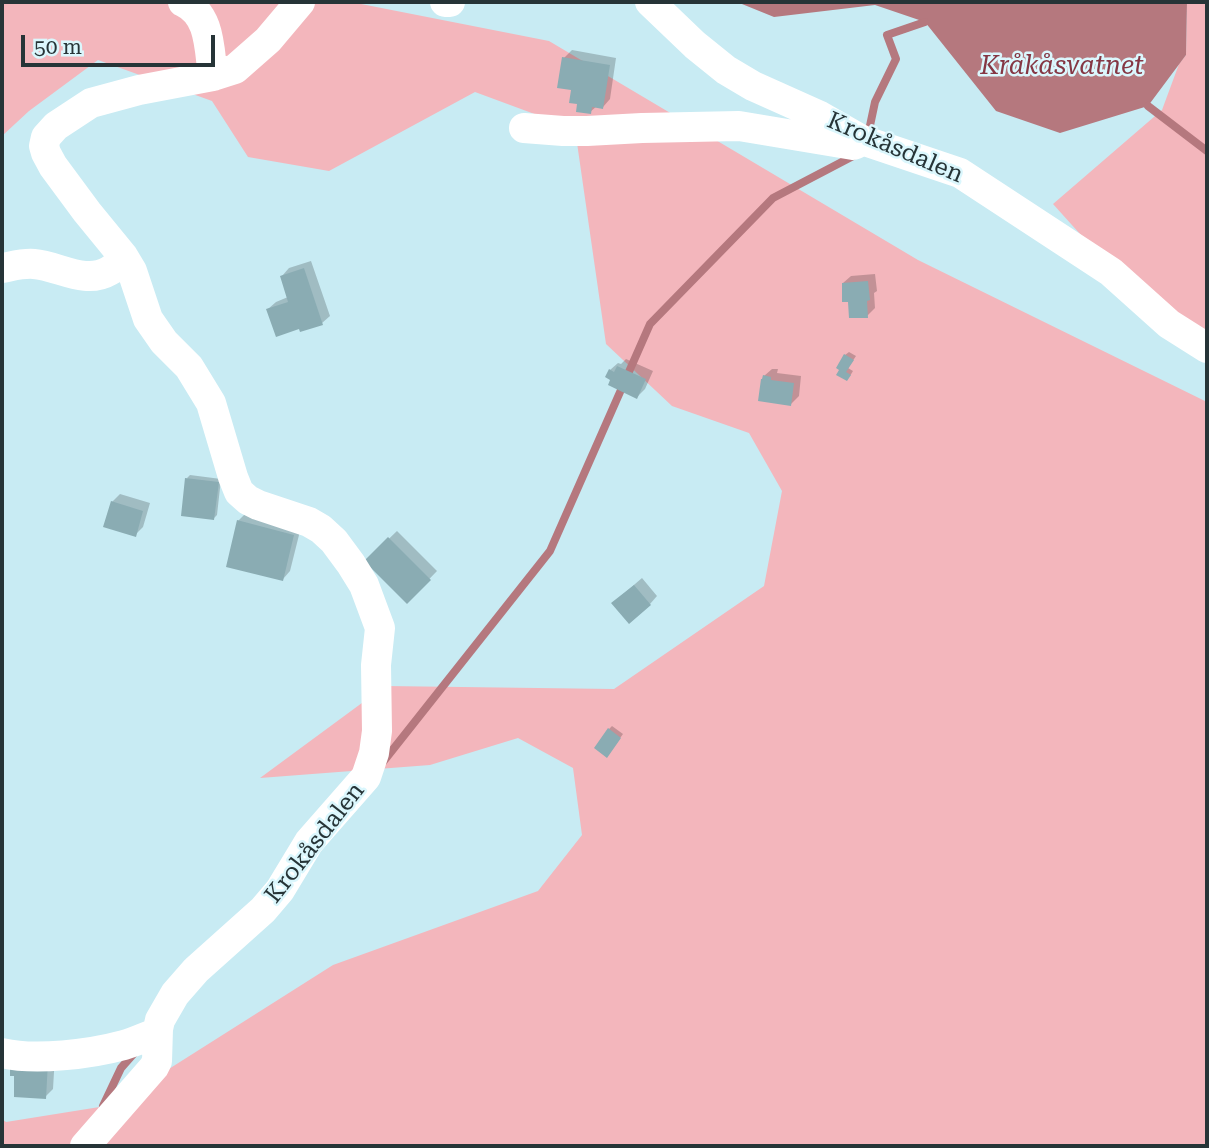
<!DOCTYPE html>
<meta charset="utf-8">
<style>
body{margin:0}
#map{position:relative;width:1209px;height:1148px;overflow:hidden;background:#c8ebf3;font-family:"Roboto Serif",serif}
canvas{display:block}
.frame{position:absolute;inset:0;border:4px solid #263437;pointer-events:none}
.scale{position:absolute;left:21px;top:35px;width:194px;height:32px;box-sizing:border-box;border:4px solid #263437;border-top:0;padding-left:9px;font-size:21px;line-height:24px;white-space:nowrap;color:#263437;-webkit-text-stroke:5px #dbf7fd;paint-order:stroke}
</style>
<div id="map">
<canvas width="1209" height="1148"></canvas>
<div class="frame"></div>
<div class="scale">50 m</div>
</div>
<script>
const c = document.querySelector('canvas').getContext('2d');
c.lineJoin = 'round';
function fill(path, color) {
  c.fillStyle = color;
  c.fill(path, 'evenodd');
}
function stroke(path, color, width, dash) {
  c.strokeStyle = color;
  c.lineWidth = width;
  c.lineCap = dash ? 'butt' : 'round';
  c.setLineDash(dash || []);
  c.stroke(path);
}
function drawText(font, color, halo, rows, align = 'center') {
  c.font = font + ' "Roboto Serif",serif';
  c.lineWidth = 5;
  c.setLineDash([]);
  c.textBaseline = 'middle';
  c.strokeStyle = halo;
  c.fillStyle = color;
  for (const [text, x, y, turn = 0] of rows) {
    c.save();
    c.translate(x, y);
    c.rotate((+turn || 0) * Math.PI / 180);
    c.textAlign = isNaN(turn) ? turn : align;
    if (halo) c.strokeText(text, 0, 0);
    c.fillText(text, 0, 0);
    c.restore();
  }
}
const green = new Path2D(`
 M2,2H351L549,41L918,260L1207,402V1146H2V1119L6,1122L112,1105L333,965L538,891L582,835L573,768L518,738L430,765L260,778L385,686L614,689L764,586L782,491L749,433L672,406L606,344L575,129L475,92L329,171L248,157L212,101L98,60L29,111L2,136Z
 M1187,2H1207V344L1162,325L1053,204L1162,110L1179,64L1186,55Z`);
const water = new Path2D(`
 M737,2H1187L1186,55L1148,106L1060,133L996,111L925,22L875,5L774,17Z`);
const shadow = new Path2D(`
 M572,50L616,58L610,99L603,107L597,106L590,112L579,103L573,89L564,58Z
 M311,261L330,316L322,323L268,309L276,302L288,297L282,276L289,268Z
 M875,274L877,291L874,293L875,308L867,316L850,300L843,283L851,276Z
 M849,352L856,356L848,368L853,371L850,376L841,370L845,355Z
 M626,359L653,371L645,389L637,397L610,370L618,363L621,364Z
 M772,369H778L777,373L801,376L799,396L791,404L764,376Z
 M190,475L221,479L217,515L214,518L187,478Z
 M120,494L150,503L143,527L135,535L112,502Z
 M246,513L301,527L290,571L283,579L238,521Z
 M397,531L437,571L407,602L366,561Z
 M642,578L657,596L650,604L621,596Z
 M612,726L623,734L610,752L609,729Z
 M55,1055L53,1089L45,1097L15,1095Z`);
const stream = new Path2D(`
 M1148,106L1207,151
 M868,135L875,102L896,59L887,35L925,22
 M383,762L550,551L650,324L773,198L857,154
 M103,1106L121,1068L136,1051`);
const building = new Path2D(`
 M562,57L610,65L603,109L592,107L591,114L576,112L577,104L569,103L571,90L557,88Z
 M304,268L323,325L300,332L299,329L276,337L266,309L288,302L280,276Z
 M868,281L870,300L867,301L868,318H849L848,302H842V283Z
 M844,354L854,360L846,372L851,375L847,381L836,375L839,370L836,368Z
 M617,366L646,379L637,399L608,385L610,380L605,377L609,369L614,372Z
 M763,375L771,377V380L794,383L791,406L758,401L761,379H762Z
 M185,478L219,482L214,520L181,516Z
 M111,501L143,511L136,537L103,527Z
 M237,520L294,535L283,581L226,567Z
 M388,537L431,580L407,604L364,561Z
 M634,585L651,605L629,624L611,603Z
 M608,728L621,738L607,758L594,748Z
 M10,1059L48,1062L46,1099L14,1097V1076H10Z`);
const minor = new Path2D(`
 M183,2C211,15 209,49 213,76
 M445,2H450
 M650,2L695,45L726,70L753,86L820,116L862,140L960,173L1111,272L1169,324L1207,348
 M524,128L563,131H587L642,128L739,126L853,145L856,144
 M2,268C13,266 23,263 34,264C59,266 85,285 109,271C116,267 121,264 123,256
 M2,1053C35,1061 91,1054 124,1045C135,1042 145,1037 156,1033L158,1029
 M85,1146L154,1067L157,1061L158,1029L160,1020L175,994L196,970L263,910L280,890L309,842L366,777L374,753L377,731L376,665L380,628L364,585L351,564L334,541L321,529L309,522L258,505L248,500L239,492L233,477L211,403L189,367L164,342L148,319L132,271L123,256L87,212L53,166L46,153L44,146L46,137L56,126L91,103L139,90L213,76L235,69L268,40L300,2`);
const streetNames = [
 ["Krokåsdalen",895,148,23],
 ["Krokåsdalen",315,843,-52]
];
const waterNames = [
 ["Kråkåsvatnet",1062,66]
];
fill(green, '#f3b6bc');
fill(water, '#b5787e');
fill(shadow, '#0003');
stroke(stream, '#b5787e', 8);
fill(building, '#8aacb3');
stroke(minor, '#fff', 30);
drawText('24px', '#263437', '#dbf7fd', streetNames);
drawText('italic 26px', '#853744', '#dbf7fd', waterNames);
</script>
